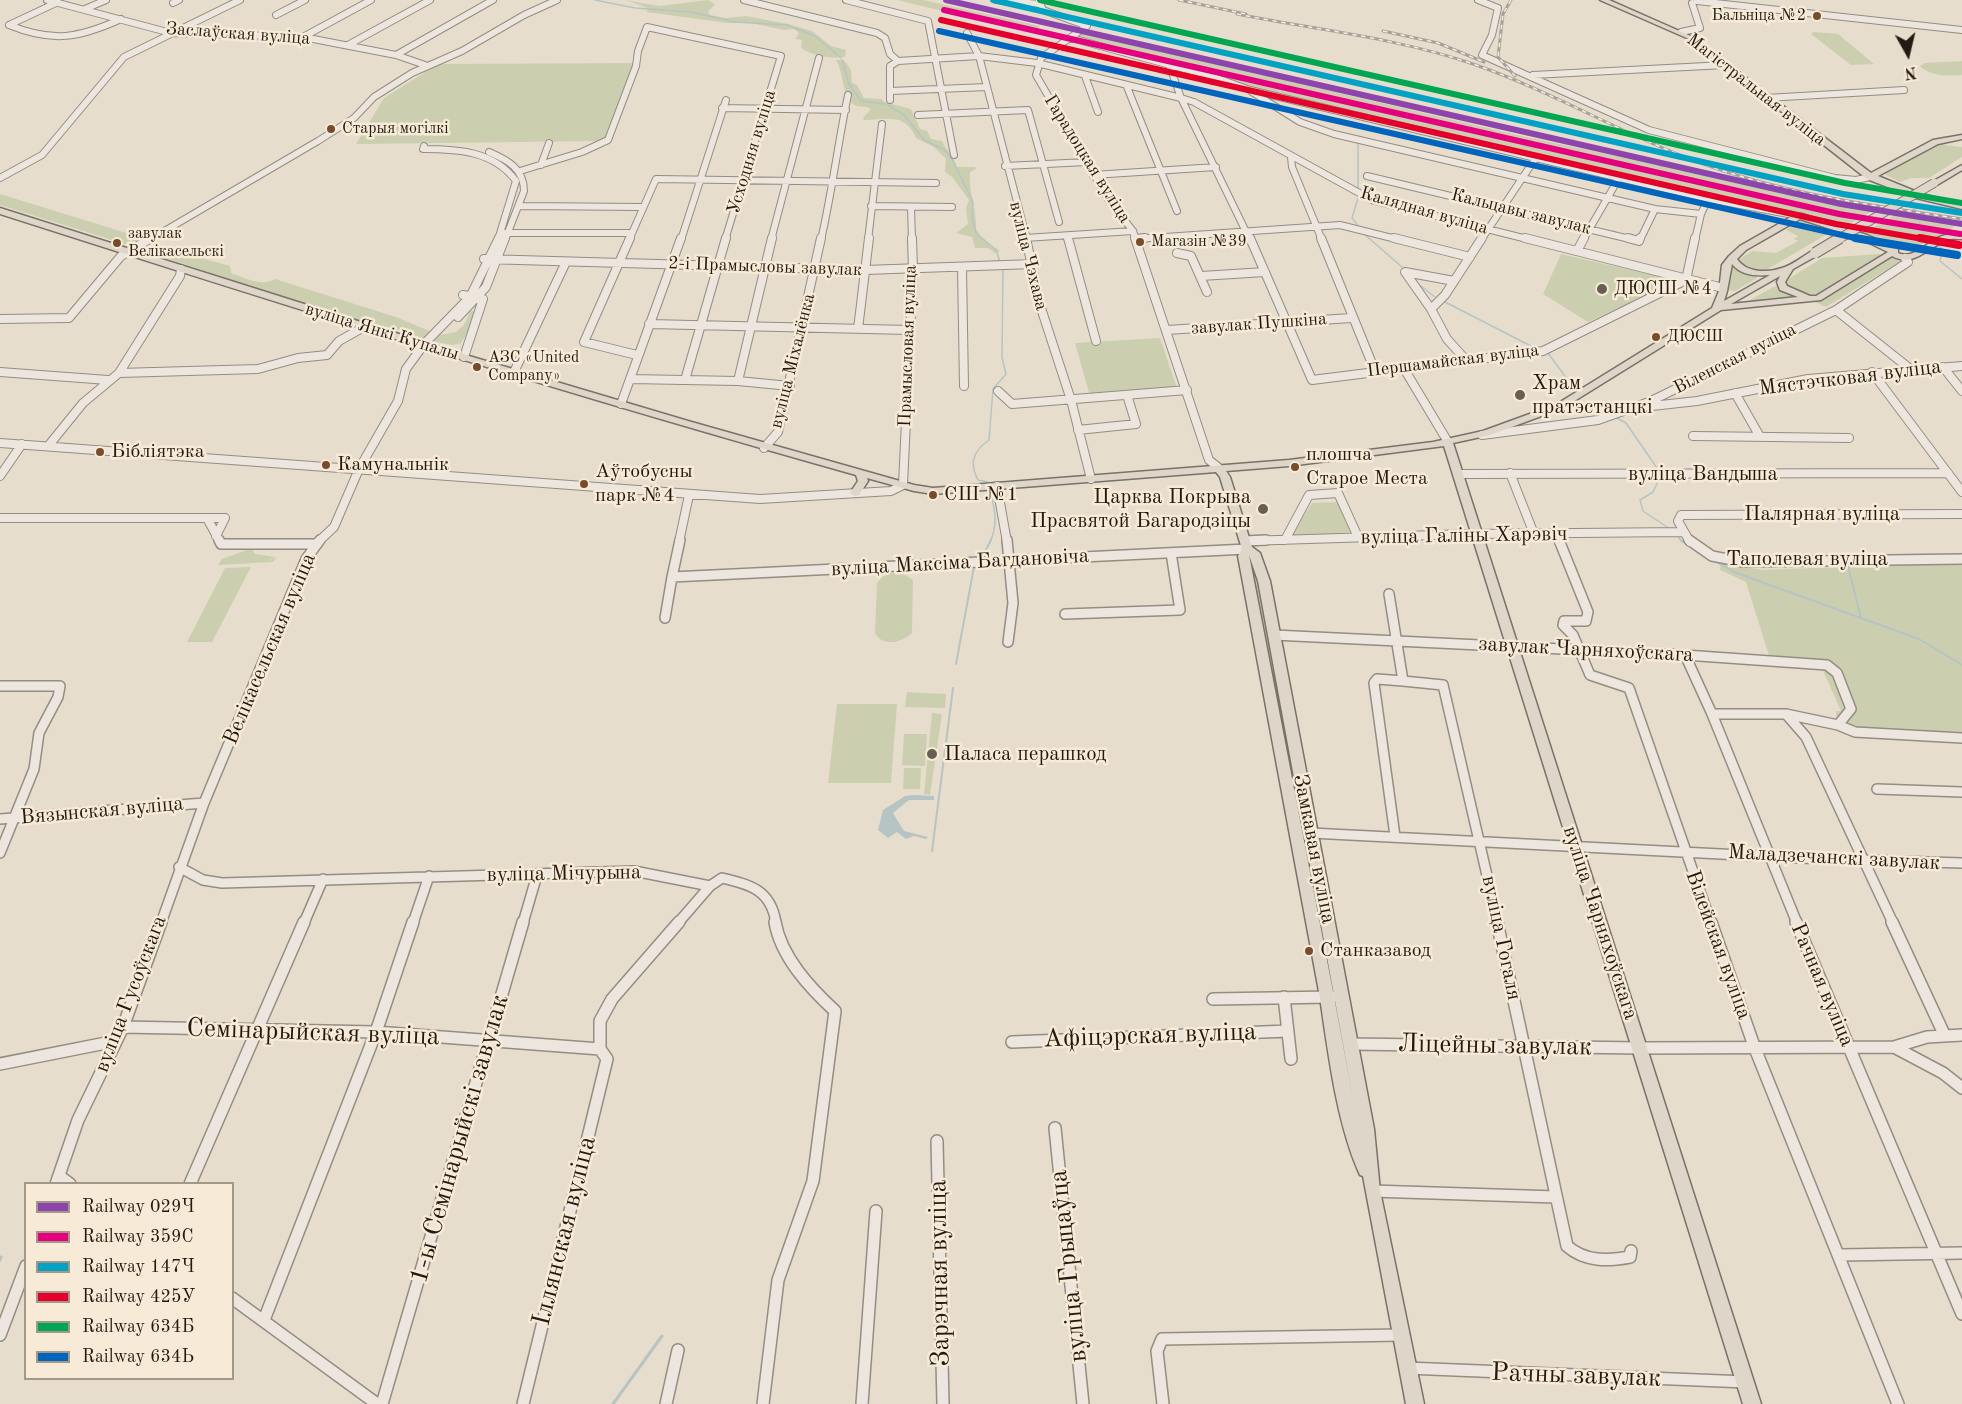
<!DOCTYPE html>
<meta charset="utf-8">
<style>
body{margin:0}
#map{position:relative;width:1962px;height:1404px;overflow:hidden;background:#e7ddcd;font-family:"Old Standard TT",serif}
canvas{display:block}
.legend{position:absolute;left:24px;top:1182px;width:210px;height:198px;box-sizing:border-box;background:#f7ebd7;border:2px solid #a39788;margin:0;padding:8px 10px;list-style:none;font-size:18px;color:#241a11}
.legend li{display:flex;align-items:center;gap:12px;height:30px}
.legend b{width:30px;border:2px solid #a39788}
.north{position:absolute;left:1878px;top:24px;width:60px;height:60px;-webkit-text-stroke:4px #f7ebd7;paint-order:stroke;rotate:172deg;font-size:16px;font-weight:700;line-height:24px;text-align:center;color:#241a11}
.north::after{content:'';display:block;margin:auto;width:21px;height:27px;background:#241a11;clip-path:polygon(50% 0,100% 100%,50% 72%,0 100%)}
</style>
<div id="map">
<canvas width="1962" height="1404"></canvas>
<ul class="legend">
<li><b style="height:8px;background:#8e44ad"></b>Railway 029Ч</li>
<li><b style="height:8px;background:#e5007d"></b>Railway 359С</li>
<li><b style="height:8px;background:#02a2c5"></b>Railway 147Ч</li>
<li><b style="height:8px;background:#e4002b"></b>Railway 425У</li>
<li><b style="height:8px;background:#00a651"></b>Railway 634Б</li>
<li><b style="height:8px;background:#0065bd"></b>Railway 634Ь</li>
</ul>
<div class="north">N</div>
</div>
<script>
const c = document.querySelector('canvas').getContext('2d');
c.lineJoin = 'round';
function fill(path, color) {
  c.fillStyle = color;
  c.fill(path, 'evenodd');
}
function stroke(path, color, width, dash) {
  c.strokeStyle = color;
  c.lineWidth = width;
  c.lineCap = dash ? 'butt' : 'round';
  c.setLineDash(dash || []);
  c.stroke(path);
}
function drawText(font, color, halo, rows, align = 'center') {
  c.font = font + ' "Old Standard TT",serif';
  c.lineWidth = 5;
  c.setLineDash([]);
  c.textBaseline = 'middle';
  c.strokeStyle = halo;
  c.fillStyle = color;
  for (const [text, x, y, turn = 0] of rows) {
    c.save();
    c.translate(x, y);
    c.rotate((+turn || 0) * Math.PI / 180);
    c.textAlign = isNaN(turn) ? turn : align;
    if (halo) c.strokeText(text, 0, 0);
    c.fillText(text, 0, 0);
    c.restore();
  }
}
const green = new Path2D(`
 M625,0L659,6L708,0L715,4L708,12L710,15L726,18L746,16L788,24L812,31L831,46L846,50L845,57C830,59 813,56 801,48L802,40L795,39L799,33L794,29L784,30L751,23H727L647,12L648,8Z
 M897,0H923L1040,26L1036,31L1021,30Z
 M1081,32L1513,134L1872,211L1844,227L1809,216L1745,205L1251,89L1072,37Z
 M1813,32L1838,34L1874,64L1851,65L1811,34Z
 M836,60H844L851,70L852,83L857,85L864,98L882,99L884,102L911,109L920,129L927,131L931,139L942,141C947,151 954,157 957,167H975L976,169L970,172C968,192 977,209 976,229L984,241L1000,251L995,253L988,248H975L972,237L956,233L968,224L966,208L969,200L952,177L945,172L946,159L934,147L916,138C906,113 887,119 864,120L863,118L871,109C865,105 858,108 853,104C842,95 844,74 836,60Z
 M1962,61V75C1946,76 1932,77 1920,66L1925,63Z
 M636,63L607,138L602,141L356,144L384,98L438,64Z
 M1938,144L1962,147V157L1929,178H1911L1900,182L1884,174Z
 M0,194L133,235L140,241L131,246L0,205Z
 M1895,215L1957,225C1914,250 1911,256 1863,233Z
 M1799,220L1834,230L1766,270L1750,271L1737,261L1752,251L1776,253L1798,241L1794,239L1798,236L1786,230Z
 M155,245L230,266L231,273C246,278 261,287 275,279L396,317L439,335L456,332L464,325L470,311H474C473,323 467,333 461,343L453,345L435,342L392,328L370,325L145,251Z
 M1561,254L1661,277L1668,281V285L1588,322L1543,294Z
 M1878,254L1883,256L1817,294L1806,295L1787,288V280L1822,258Z
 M1891,256L1901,261L1826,307L1815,302Z
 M1732,265L1756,276L1757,278L1735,291L1727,290Z
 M1779,286L1787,294L1804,299L1753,303L1750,300L1773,287Z
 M1160,338L1177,388L1090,396L1075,343Z
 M1339,502L1353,534L1290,537L1312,503Z
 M252,548L255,554L275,557L266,562L277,557L273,562L218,565L222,559Z
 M1247,559H1256L1300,785H1290Z
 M1721,562L1762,570L1962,562V736L1860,731L1837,720L1836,711H1841L1821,666L1771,662L1746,582L1720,570Z
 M251,567L212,642H187L225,568Z
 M890,573H902L913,580L912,633C902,643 882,647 875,633L877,583L882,577Z
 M907,692L946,694L945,708L905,707Z
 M837,704H897L891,783H828Z
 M932,713L942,714L930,795L924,794Z
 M904,734H927L925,766L902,765Z
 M904,768H921L920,789H903Z`);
const water = new Path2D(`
 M914,795L934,796V800H909L893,813L904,831L928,837L926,839L914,836L906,839L897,832L888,838L878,830L883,810L905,796Z`);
const streamFar2 = new Path2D(`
 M595,0L635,8L691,12L735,22L787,25L815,36L841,58
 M842,60L849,84L861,101L885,104
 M888,105L904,115
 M905,116L924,140L945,150L952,159L973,202L972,216L976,233L996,250L1000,262
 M1358,144V189
 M1358,198L1352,218L1360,228
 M1913,209L1918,212
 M1918,219L1927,241
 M1363,233L1402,267
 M1939,246L1943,249L1940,261L1962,279
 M1417,283L1435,297
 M1443,301L1533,347
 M1548,353L1570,383
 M1617,418L1626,423L1659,471
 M1660,477L1653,492L1640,500L1643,511L1670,529
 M1677,535L1682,542
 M990,542C1000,521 993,503 988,482L978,480C969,463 973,451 989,440L993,389L1006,374L1002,357L1003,268`);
const streamFar1 = new Path2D(`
 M1681,540L1700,553
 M981,559L991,540
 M1713,560L1734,572L1919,639L1962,665
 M1848,566L1861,618
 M956,664L974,567
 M932,851L953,688`);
const stream = new Path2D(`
 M0,1260L1,1257
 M613,1404L662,1336`);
const minorFar3 = new Path2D(`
 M47,0L171,33L303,37L396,55L425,65
 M744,0L877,33L885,38L890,54L898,61
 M846,0L928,21L954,155
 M996,0L1039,4
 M1039,0L1043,10L1087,26L1041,58L1036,75L1108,199L1133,231L1136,240
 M1478,0L1498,8L1492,35L1482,55L1649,130L1835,178L1856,180L1870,177
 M1697,1L1962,30
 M173,3L179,0
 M85,9L106,0
 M276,15L305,0
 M9,25C53,43 79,38 121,19
 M9,25L58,2
 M1681,32L1700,28L1692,3
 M967,33L979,56L1027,240
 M303,37L371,0
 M1071,38L1214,77L1250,90L1708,199L1799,216
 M348,45L430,0
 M396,55L493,0
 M1169,64L1181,98L1250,240
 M1533,75L1725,65
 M1085,76L1098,112
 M1127,87L1177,211
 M890,91L987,87
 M1252,92L1300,122L1334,134L1655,209L1701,214
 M1766,98L1904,90
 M890,100V66L898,61L979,56L1037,63L1181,98L1194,102L1372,200L1531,240
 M722,108L846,110
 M918,115L1028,110L1059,222
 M424,146L423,149C458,149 494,151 516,181L498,240
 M489,152C508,160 524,169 524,191L505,240
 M1291,157L1292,167L1322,240
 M541,165L549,143
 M1005,166L1087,162
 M520,171L582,152L608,140L636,66L638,51L647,27L781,56L725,240
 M1093,175L1216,167
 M1367,176L1634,240
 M0,178L42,155L124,57L240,0
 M520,206L642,207
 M871,206L952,207
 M911,207L912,240
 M505,233H631
 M1067,236L1068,240
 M1025,238L1133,231
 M1136,239L1340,225L1400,240
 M149,240L318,141L354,118L374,97L412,73L462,51L524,15L557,0
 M629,240L656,179L936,183
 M681,240L726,100
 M771,240L819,58
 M821,240C832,192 838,143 848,95
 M868,240L882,124
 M1481,240L1535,159
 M1583,240L1619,178
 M1640,240L1655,209
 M1695,240L1701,214L1708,199`);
const minorFar2 = new Path2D(`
 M630,238L584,342L637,355
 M1026,238L1040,305L1071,400L1091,479
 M1068,238L1096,341
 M1135,238L1209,460L1219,468
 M1250,238L1312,380L1543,351L1686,280L1695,238
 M1321,238L1375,371
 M1394,238L1470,257
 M1525,238L1723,288
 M1628,238L1639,241L1640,238
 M1136,239L1145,238
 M1577,251L1584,238
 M1177,253L1191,256L1207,292
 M484,259L865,270L1033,264
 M962,268L964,386
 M1201,276L1265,272
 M463,295L483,299L464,357
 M1431,309L1405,272L1454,281
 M1836,310L1909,368
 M458,317L486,287L505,238
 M0,319L69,318L121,256L151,238
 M649,324L910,330
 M858,329L869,238
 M1167,330L1351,318
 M1465,359L1447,339L1431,309L1445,295L1482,238
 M1403,367L1448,442
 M1943,367L1962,391
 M0,372L108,380
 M514,372L566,262
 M1872,372L1962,492
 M119,373L258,369L298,358L327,355L339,341L364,327
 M630,379L738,381L790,386
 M685,380L726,238
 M738,381L772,238
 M998,391L1012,404L1187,390
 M1735,393L1759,435
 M621,404L681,238
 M1643,407L1697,401L1808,379L1962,366
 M1078,430L1136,424L1127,395
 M1482,435L1598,420L1649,402L1836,310L1908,262L1905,258
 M1693,436L1849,438
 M0,443L760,499L891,491L903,485L913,270L912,238
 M49,445L83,403L119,373L180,276L181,269
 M764,448L778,432L821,238
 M1510,473L1534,534
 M1458,474L1948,473
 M0,476L22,444
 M997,486L1007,542
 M0,518H207L220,542
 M207,518H225L216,536
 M1556,534L1559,542
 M1285,540L1309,495L1338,493L1358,537
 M1245,541L1468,534L1683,532
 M318,542L334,527L359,469L398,401L406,369L425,343L470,297L499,238
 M679,542L689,495
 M1690,542L1678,521L1681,515L1962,514`);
const minorFar1 = new Path2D(`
 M219,540L221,544H316
 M680,540L672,577L1247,549
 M1007,540L1013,603L1008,642
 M1559,540L1588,612L1586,621H1564L1563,625L1573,635L1590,675L1629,688L1711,923
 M1689,540L1712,556L1743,562L1962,559
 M1245,541L1266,540
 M1389,594L1403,681L1443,685L1498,923
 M1065,614L1180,610L1171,553
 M665,618L672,577
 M1274,635L1685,655L1827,665L1837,673L1851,709L1838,725
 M1685,655L1712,714L1797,923
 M0,686H60L58,697L39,733L34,769L0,853
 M1712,714H1786L1838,725L1855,732L1962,738
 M1786,714L1806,737L1893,923
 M1877,789L1962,792
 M0,819L204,803
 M1311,833L1799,858L1962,863
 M1395,836L1374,683L1377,679L1403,681
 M179,867L203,880L222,883L634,871L710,886
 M161,923L204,803L306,559L320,540
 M304,923L323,879
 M413,923L429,876
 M523,923L537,875
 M678,923L710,886L722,878C751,885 771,890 776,923`);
const minor = new Path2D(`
 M1497,922L1567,1246C1585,1262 1608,1261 1630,1257L1631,1251
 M1711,922L1754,1046L1898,1404
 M1796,922L1962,1314
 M1892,922L1944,1034
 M1284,997L1291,1059
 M1213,999L1332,997
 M123,1027L376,1032L600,1049L607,1059L523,1404
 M1012,1042L1288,1031
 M1350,1044L1641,1048L1894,1047L1927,1037L1962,1035
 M1894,1047L1943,1073L1962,1088
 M600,1049V1021L612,999L679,922
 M0,1064L116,1041
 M1055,1128L1083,1404
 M937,1141L943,1404
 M59,1176L70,1184
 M56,1184L78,1120L123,1027L161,922
 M190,1184L304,922
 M1372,1191L1556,1197
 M1840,1255L1962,1253
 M232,1298L377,1404
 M264,1320L376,1032L413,922
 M0,1335L26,1266
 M1407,1368L1746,1382
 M382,1404L523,922
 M666,1404L678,1350
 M763,1404L778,1280L813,1181L835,1011C810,988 781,957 775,922
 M862,1404L876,1211
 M1163,1404L1157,1351L1162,1339L1401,1335`);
const major = new Path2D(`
 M1600,0H1609L1693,37L1871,173L1933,140L1962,135V139L1938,144L1878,176L1922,194L1962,204V209L1916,198L1867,179L1689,39Z
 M1962,165V170L1937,185L1930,183Z
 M0,208L459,353L688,421L914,485L933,488L1289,460L1433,442L1483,431L1557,404L1712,308L1719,291L1722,265L1729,256L1740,246L1796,214H1802L1867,235L1898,249V253C1914,260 1928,241 1942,236C1949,234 1955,233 1962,233V239C1957,239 1952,238 1947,240C1928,247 1914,268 1892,256L1821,300L1721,310L1563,408L1490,435L1453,443L1761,1404H1743L1444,446L1289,466L1226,471L1230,477L1252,547L1260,553L1270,581L1374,1129L1380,1191L1424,1404H1406L1363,1176L1360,1175C1337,1125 1328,1052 1320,997L1238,556L1242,549L1220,477L1216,472L933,494L914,491L867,478L868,481L859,495L855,496L850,493L858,481L856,475C569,395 284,305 0,214ZM1800,219L1861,239L1888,252L1816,296H1810L1787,286L1785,282L1793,269L1818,255V251H1812C1802,257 1792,265 1782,268C1768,273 1746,273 1737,259L1746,250ZM1732,264C1742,276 1756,276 1770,275L1724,301L1727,291ZM1780,276L1777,282L1780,290L1798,297L1731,304ZM1249,555L1258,581L1354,1104L1334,997Z`);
const rail = new Path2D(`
 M1179,0L1246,14
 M1511,0L1503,14L1498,57L1515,76
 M1237,14C1317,30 1399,38 1476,65C1556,93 1629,138 1709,166C1791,195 1877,206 1962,219
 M1383,31L1438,43L1484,62`);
const majorBridgeFar1 = new Path2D(`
 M1837,240L1934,183`);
const majorBridge = new Path2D(`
 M1815,253L1840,238`);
const rail1 = new Path2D(`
 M946,0L1841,204L1962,224`);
const rail2 = new Path2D(`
 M944,10L1839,214L1960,234`);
const rail3 = new Path2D(`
 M993,0L1843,194L1962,213`);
const rail4Far1 = new Path2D(`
 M941,20L1836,224L1929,240`);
const rail4 = new Path2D(`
 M1920,238L1959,245`);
const rail5 = new Path2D(`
 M1040,0L1845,183L1962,203`);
const rail6Far1 = new Path2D(`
 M939,31L1864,240`);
const rail6 = new Path2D(`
 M1855,238L1957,255`);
const markers = [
 [1817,16,5,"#7a4b2a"],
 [331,129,5,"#7a4b2a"],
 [1140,242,5,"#7a4b2a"],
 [117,243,5,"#7a4b2a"],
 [1602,289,6,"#685e53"],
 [1656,337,5,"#7a4b2a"],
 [477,367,5,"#7a4b2a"],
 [1520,395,6,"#685e53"],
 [100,452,5,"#7a4b2a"],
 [326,465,5,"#7a4b2a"],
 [1295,467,5,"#7a4b2a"],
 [584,484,5,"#7a4b2a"],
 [933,495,5,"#7a4b2a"],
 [1263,509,6,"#685e53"],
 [932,754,6,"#685e53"],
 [1309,951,5,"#7a4b2a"]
];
const farBusnames = [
 ["Бальніца №2",1806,16,"right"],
 ["Старыя могілкі",342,129],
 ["завулак",128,234],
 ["Велікасельскі",128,252],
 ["Магазін №39",1151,242],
 ["ДЮСШ",1667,337],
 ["АЗС «United",488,358],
 ["Company»",488,376]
];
const farStreetnames = [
 ["Заслаўская вуліца",238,34,4],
 ["Магістральная вуліца",1756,90,38],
 ["Усходняя вуліца",752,152,-73],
 ["Гарадоцкая вуліца",1087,159,58],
 ["Калядная вуліца",1424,211,16],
 ["Кальцавы завулак",1521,212,14],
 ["вуліца Чэхава",1028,256,76],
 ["2-і Прамысловы завулак",765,267,2],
 ["завулак Пушкіна",1259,324,-4],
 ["вуліца Янкі Купалы",382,332,17],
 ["Прамысловая вуліца",908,346,-88],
 ["Віленская вуліца",1735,359,-27],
 ["вуліца Міхалёнка",793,361,-76],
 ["Першамайская вуліца",1453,361,-7]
];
const farPoinames = [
 ["ДЮСШ №4",1614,289]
];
const busNames = [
 ["Бібліятэка",111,452],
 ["плошча",1306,455],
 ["Старое Места",1306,479],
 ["Камунальнік",337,465],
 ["Аўтобусны",595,472],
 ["парк №4",595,496],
 ["СШ №1",944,495],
 ["Станказавод",1320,951]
];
const streetNames = [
 ["Мястэчковая вуліца",1850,378,-7],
 ["вуліца Вандыша",1703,474],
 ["Палярная вуліца",1822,514],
 ["вуліца Галіны Харэвіч",1464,536,-1],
 ["Таполевая вуліца",1807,559],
 ["вуліца Максіма Багдановіча",960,563,-3],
 ["Велікасельская вуліца",270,649,-67],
 ["завулак Чарняхоўскага",1586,650,3],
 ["Вязынская вуліца",102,811,-5],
 ["Замкавая вуліца",1314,849,79],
 ["Маладзечанскі завулак",1834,858,3],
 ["вуліца Мічурына",564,874,-1],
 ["вуліца Чарняхоўскага",1600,923,72],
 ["вуліца Гогаля",1501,938,78],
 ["Вілейская вуліца",1718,945,70],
 ["Рачная вуліца",1822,985,67],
 ["вуліца Гусоўскага",131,994,-69]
];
const poiNames = [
 ["Храм",1532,383],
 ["пратэстанцкі",1532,407],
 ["Царква Покрыва",1251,497,"right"],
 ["Прасвятой Багародзіцы",1251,521,"right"],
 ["Паласа перашкод",944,754]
];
const nearStreetnames = [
 ["Семінарыйская вуліца",313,1033,2],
 ["Афіцэрская вуліца",1150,1036,-2],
 ["Ліцейны завулак",1495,1046,1],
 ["1-ы Семінарыйскі завулак",460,1139,-74],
 ["Іллянская вуліца",565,1231,-76],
 ["вуліца Грыцаўца",1069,1266,-96],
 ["Зарэчная вуліца",940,1273,-91],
 ["Рачны завулак",1576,1376,2]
];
fill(green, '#cccfaf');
fill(water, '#b6c4c3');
stroke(streamFar2, '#b6c4c3', 1.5);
stroke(streamFar1, '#b6c4c3', 2);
stroke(stream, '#b6c4c3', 3);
stroke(minorFar3, '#938d83', 8);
stroke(minorFar2, '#938d83', 10);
stroke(minorFar1, '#938d83', 12);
stroke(minor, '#938d83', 14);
stroke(major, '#787269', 3);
stroke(minorFar3, '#ece6de', 6);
stroke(minorFar2, '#ece6de', 8);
stroke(minorFar1, '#ece6de', 9);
stroke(minor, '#ece6de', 11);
fill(major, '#ded6c9');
stroke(rail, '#a6a19a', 3);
stroke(rail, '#f7ebd7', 1.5, [4.5]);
stroke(majorBridgeFar1, '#787269', 10, []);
stroke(majorBridge, '#787269', 12, []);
stroke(majorBridgeFar1, '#ded6c9', 8);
stroke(majorBridge, '#ded6c9', 10);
stroke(rail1, '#8e44ad', 6);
stroke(rail2, '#e5007d', 6);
stroke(rail3, '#02a2c5', 6);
stroke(rail4Far1, '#e4002b', 6);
stroke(rail4, '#e4002b', 8);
stroke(rail5, '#00a651', 6);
stroke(rail6Far1, '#0065bd', 6);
stroke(rail6, '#0065bd', 8);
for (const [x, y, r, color] of markers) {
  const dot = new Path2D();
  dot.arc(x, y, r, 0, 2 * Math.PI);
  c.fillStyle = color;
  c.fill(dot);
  stroke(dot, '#f7ebd7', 2);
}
drawText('16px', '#241a11', '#f7ebd7', farBusnames, 'left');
drawText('18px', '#241a11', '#f7ebd7', farStreetnames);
drawText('18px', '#241a11', '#f7ebd7', farPoinames, 'left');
drawText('20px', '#241a11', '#f7ebd7', busNames, 'left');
drawText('21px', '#241a11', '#f7ebd7', streetNames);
drawText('21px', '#241a11', '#f7ebd7', poiNames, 'left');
drawText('26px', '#241a11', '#f7ebd7', nearStreetnames);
</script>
